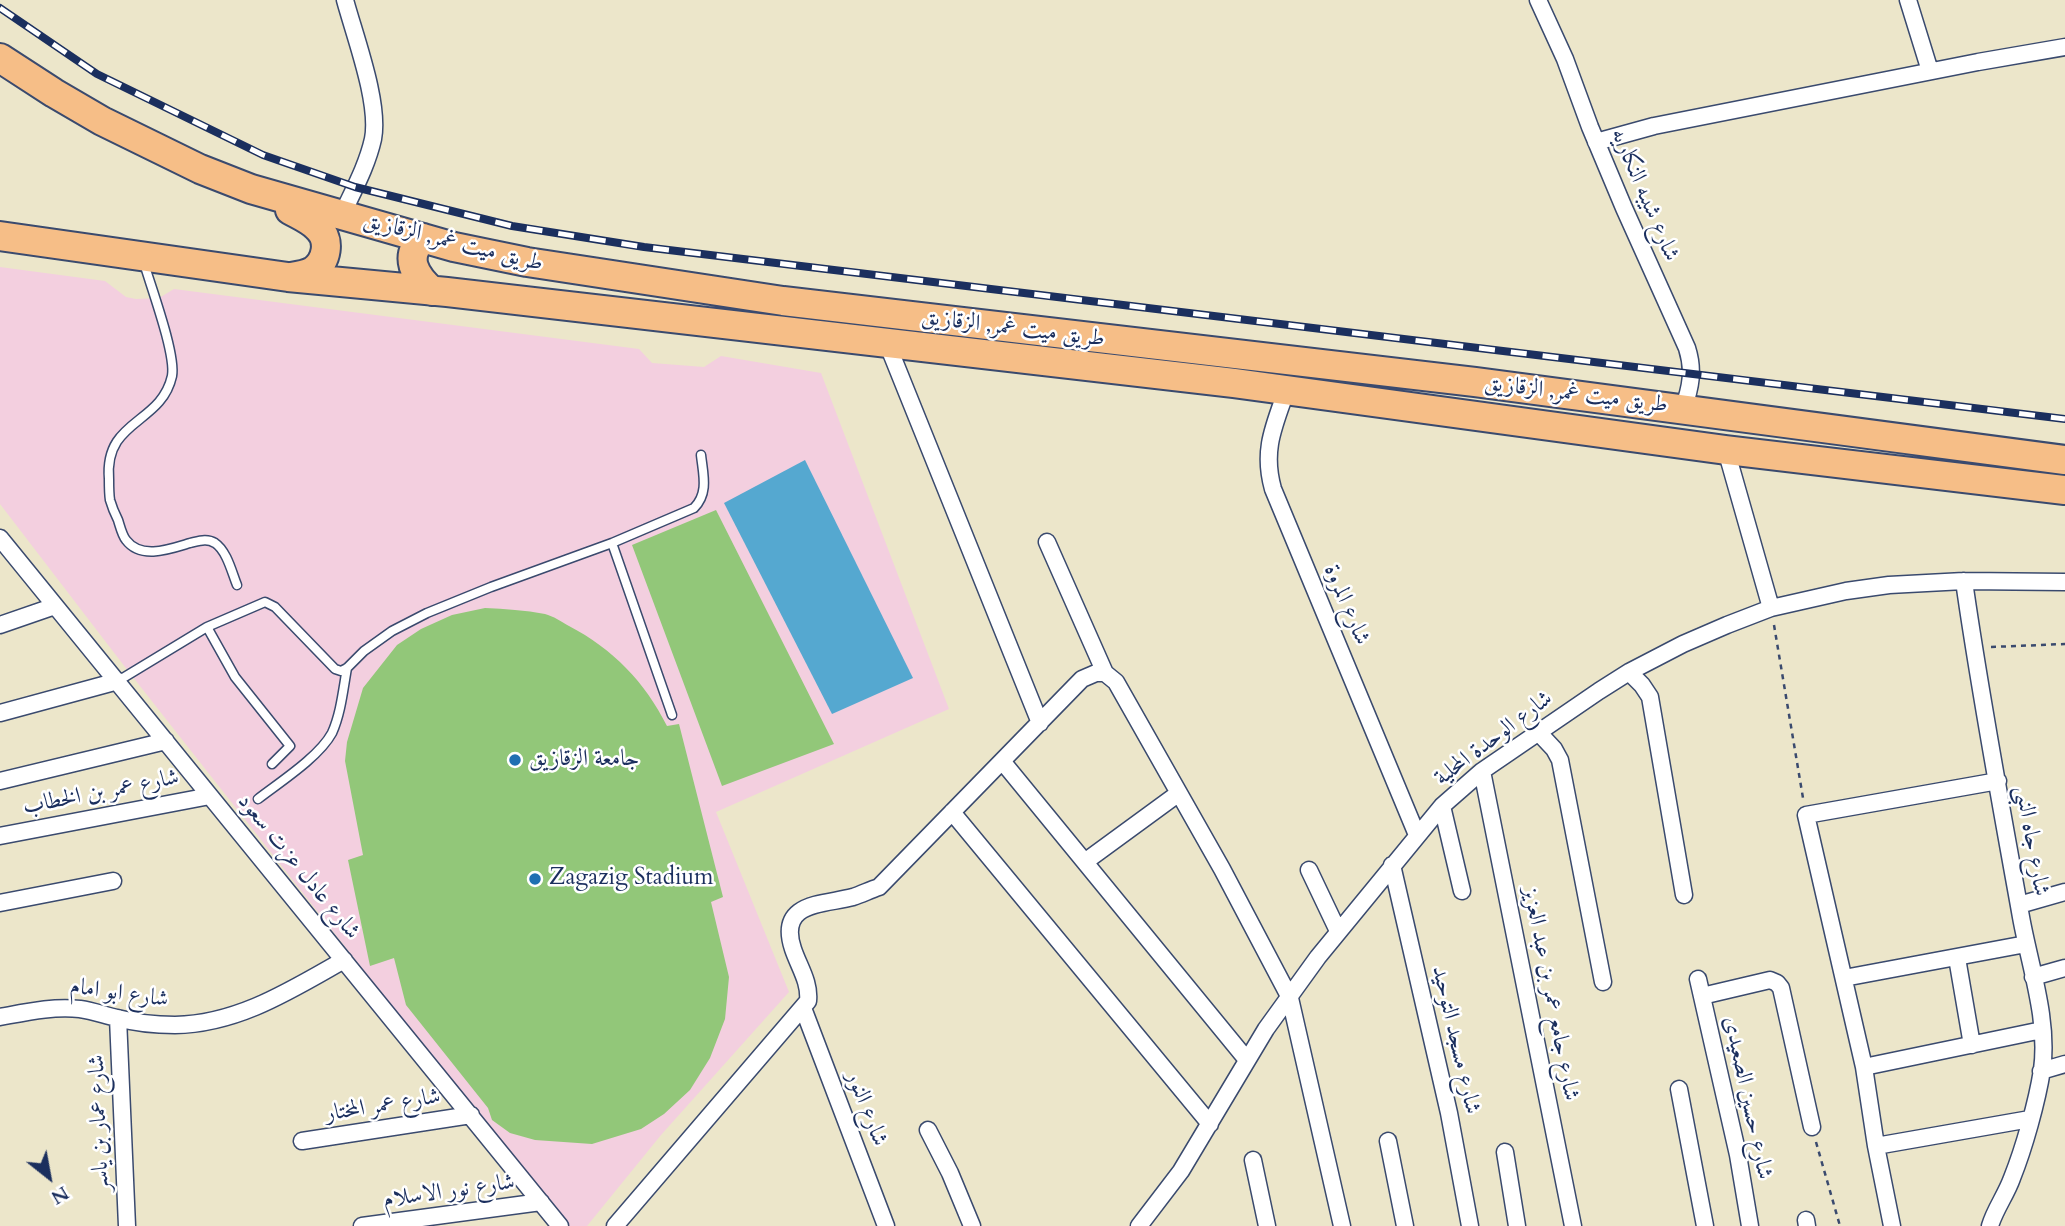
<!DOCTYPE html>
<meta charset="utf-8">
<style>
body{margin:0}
#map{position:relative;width:2065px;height:1226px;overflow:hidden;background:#ece6ca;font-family:Cardo,serif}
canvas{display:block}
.north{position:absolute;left:14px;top:1142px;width:70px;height:70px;-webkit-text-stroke:5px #fff;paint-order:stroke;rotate:149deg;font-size:19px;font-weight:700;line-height:28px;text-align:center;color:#1b2f5e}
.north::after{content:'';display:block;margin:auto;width:24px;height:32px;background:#1b2f5e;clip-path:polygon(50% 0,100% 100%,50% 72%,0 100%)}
</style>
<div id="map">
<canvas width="2065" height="1226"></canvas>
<div class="north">N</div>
</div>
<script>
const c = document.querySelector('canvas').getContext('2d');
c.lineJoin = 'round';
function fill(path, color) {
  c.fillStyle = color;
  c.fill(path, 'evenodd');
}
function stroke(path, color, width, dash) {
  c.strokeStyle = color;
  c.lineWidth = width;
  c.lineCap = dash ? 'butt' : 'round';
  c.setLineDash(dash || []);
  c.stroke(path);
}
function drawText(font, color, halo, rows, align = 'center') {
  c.font = font + ' Cardo,Amiri,serif';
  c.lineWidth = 5;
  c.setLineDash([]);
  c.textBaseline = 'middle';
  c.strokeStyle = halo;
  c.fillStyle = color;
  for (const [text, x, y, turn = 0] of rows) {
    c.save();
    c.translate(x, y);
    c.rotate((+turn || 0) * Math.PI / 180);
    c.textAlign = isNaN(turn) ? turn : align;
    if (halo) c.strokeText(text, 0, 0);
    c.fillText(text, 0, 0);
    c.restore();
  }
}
const built = new Path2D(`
 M0,267L105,281L126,297L136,299L159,298L174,289L639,349L652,363L704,367L721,356L821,373L949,709L716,812L789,992L661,1135L587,1226H565L125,667L0,504Z`);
const green = new Path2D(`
 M716,510L834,744L722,786L632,545Z
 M485,608C505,609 525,610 545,614C553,616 562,622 569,626C613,649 645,682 667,726L679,724L723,897L711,902L729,977L725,1019L710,1058L690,1090L664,1114L641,1129L592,1144L535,1140L510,1133L492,1120L488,1108L406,1005L394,958L370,966L348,860L363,855L345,761L347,742L363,688L397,645L421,629L452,615Z`);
const water = new Path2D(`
 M805,460L913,678L832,714L724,503Z`);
const path = new Path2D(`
 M1774,625L1803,798
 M1991,647L2065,644
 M1816,1142L1840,1226`);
const lane = new Path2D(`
 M144,263C151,287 176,354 172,376C161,425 104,419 109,479C109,486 109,494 110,500C112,507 115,514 118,520C120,526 122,535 126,540C141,560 170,549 190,543C199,541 207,538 215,543C227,551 232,573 237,585
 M612,543L672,715
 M207,627L235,677L290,746L272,764
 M118,681L207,627L265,602L275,607L335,669L341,671L347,668L364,651L392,631L427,613L491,587L612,543L694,508C709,493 703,474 701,455
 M258,799C280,782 319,757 332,733C341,713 343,690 347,668`);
const street = new Path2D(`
 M1538,0L1565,59L1590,127L1624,208L1687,348C1694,370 1691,387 1683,409
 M1908,0L1930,71
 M1596,142L1654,126L1978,62L2065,47
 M342,215C353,191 367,166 373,139C380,103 355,37 345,0
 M887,343L1040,723
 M1287,389C1274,426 1262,450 1273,489L1417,835
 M1726,450L1771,608
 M0,538L560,1226
 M1047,542L1105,673
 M1964,581C1980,694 2001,805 2021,917C2030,967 2049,1020 2042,1070C2037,1102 2024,1148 2012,1178C2006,1195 1995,1209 1990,1226
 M0,625L55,606
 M1629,672L1642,685L1650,697L1684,895
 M0,713L118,681
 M1539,733L1554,749L1560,760L1603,982
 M1002,761L1247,1060
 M1482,771L1573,1226
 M0,781L166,741
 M1442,806L1462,891
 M952,812L1210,1124
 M0,836L210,796
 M1086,861L1179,793
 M1392,865L1449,1113L1470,1226
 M1309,870L1338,931
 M0,903L113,881
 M2019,905L2065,892
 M1957,958L1972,1045
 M2033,977L2065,968
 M1844,978L2026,944
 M1698,979L1738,1155L1750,1226
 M1702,996L1770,980L1777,983L1781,988L1812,1127
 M803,1008L886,1226
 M0,1017C27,1012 53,1006 80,1009C93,1011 104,1015 117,1018C136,1023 156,1025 175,1025C238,1024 291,990 344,960
 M118,1018L127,1226
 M1864,1067L2042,1030
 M2041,1071L2065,1064
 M1679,1089L1705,1226
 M928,1130L950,1173L972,1226
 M302,1141L471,1115
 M1388,1141L1405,1226
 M1876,1146L2030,1119
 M1505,1152L1517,1226
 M1253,1160L1267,1226
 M1806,1220L1807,1226
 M362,1226L541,1202
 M615,1226L808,1001C810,982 799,967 793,949C777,901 824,905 853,897C862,894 870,890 879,887L1082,679L1096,673H1105L1116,682L1222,869L1290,998L1342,1226
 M1139,1226L1181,1171L1266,1029L1318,957L1442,806L1482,771L1599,691L1629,672L1683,644L1727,625L1771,608L1846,591L1889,585L1964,581L2065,582
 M1892,1226L1876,1146L1864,1067L1806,815L1998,781`);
const highway = new Path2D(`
 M0,58L54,93L102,121L200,169L251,189L454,247L527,262L783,301L1475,382L2065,460
 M290,210C299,215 311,220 318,228C331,240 327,261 313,271C306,275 298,276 291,277
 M0,236L288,277L447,292L1234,383L1726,450L2065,490
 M423,238C403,257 415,276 432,291`);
const rail = new Path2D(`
 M0,8L97,74L263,155L355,187L512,226L644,247L2065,419`);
const markers = [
 [515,760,7,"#1f6fb2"],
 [535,879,7,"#1f6fb2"]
];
const streetNames = [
 ["شارع شيبه النكاريه",1644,195,67],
 ["طريق ميت غمر, الزقازيق",453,243,14],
 ["طريق ميت غمر, الزقازيق",1013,329,7],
 ["طريق ميت غمر, الزقازيق",1576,395,7],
 ["شارع المروة",1346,605,67],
 ["شارع الوحدة المحلية",1494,739,-37],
 ["شارع عمر بن الخطاب",101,793,-11],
 ["شارع جاه النبى",2031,841,80],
 ["شارع عادل عزت سعود",298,867,51],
 ["شارع ابو امام",119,994,8],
 ["شارع جامع عمر بن عبد العزيز",1550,994,79],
 ["شارع مسجد التوحيد",1455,1040,77],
 ["شارع حسين الصعيدى",1747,1098,78],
 ["شارع عمر المختار",383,1106,-9],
 ["شارع النور",866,1109,69],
 ["شارع عمار بن ياسر",100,1123,-92],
 ["شارع نور الاسلام",449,1192,-8]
];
const poiNames = [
 ["جامعة الزقازيق",529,760],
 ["Zagazig Stadium",549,879]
];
fill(built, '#f3cfdf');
fill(green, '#92c779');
fill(water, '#55a8d0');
stroke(lane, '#3a4a6e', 11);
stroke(street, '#3a4a6e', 19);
stroke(highway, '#3a4a6e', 32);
stroke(path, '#3a4a6e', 2.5, [5, 5]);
stroke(lane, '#fff', 8);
stroke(street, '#fff', 16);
stroke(highway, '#f6be87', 28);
stroke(rail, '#1b2f5e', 8);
stroke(rail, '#fff', 5, [16]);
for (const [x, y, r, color] of markers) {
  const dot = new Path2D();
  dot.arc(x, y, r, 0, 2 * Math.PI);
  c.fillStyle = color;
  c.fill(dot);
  stroke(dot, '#fff', 2.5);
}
drawText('23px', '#1b2f5e', '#fff', streetNames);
drawText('23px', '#1b2f5e', '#fff', poiNames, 'left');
</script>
